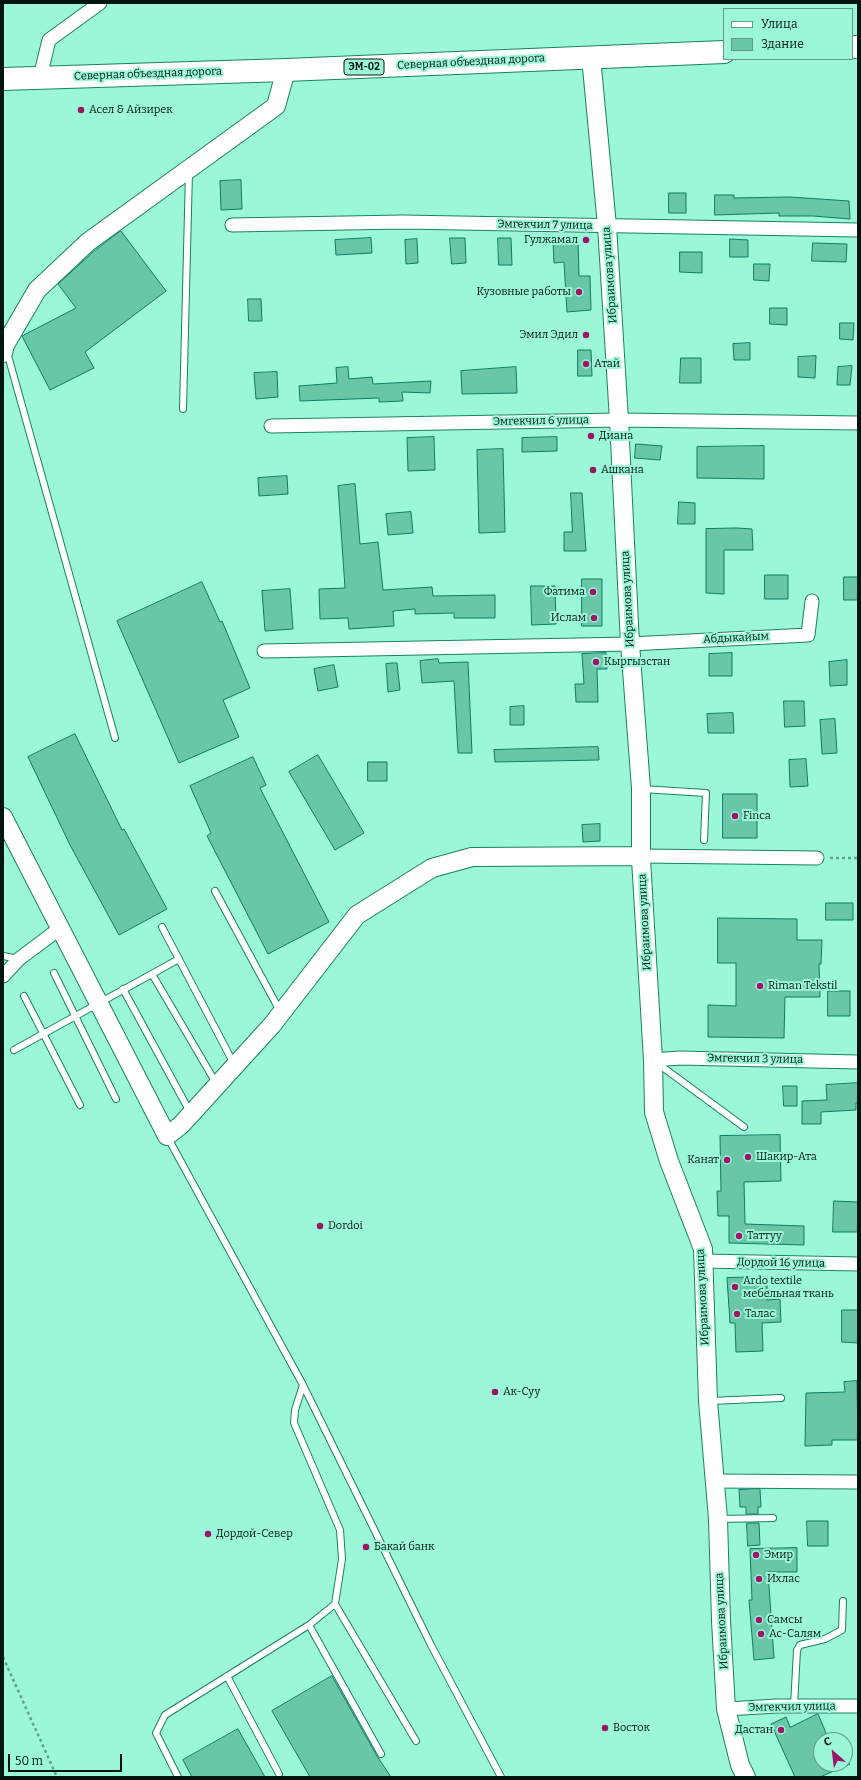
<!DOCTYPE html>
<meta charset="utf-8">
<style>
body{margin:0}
#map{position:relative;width:861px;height:1780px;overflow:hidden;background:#9bf7d8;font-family:Bitter,serif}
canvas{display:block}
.frame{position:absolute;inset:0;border:4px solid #00160e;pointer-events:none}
.legend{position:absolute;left:723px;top:8px;width:130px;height:52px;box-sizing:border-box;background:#9bf7d8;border:1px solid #5d9d87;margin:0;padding:5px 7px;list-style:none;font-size:12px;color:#00160e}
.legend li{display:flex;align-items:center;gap:8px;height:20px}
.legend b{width:20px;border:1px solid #5d9d87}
.north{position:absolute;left:813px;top:1732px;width:40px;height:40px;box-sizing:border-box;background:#9bf7d8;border:1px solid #5d9d87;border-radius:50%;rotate:332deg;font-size:11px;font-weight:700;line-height:16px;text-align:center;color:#00160e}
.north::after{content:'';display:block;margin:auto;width:14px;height:18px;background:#9c1667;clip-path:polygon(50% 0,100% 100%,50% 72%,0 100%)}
.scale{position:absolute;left:8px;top:1754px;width:114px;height:18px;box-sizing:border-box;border:2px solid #00160e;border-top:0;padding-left:5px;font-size:12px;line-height:14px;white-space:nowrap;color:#00160e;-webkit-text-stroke:3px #9bf7d8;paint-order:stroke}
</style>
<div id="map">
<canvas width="861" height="1780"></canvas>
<div class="frame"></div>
<ul class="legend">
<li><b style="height:5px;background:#fff"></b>Улица</li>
<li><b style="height:11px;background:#69c6a7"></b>Здание</li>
</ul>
<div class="north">С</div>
<div class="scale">50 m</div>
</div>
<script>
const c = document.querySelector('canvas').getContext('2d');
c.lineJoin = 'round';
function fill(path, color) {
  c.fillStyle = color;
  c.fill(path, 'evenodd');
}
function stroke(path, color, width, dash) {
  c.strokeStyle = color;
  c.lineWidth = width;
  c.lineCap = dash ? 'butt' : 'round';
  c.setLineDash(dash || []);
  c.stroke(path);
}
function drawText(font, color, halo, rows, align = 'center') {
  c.font = font + ' Bitter,serif';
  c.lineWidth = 4;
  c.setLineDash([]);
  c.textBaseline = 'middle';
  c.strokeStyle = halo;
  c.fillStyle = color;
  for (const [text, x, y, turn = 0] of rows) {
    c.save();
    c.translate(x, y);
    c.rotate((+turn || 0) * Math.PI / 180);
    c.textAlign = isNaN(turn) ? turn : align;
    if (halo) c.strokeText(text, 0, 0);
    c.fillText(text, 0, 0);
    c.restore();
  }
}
const building = new Path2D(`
 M241,180L242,209L221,210L220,181Z
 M669,193H686V213H669Z
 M715,195H734V198L790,197L849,201L850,219L813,216H779V213L715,215Z
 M121,231L166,291L85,352L94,368L50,390L22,336L76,308L58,284L93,252Z
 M371,238L372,253L336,255L335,240Z
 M450,238H465L466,263L452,264Z
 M498,238H511L512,265H499Z
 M417,239L418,263L406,264L405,240Z
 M578,239L579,276H590L591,310L567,312L564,262L554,263L553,240Z
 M730,239L748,240V257H730Z
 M813,243L847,244L846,262L812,261Z
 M680,252H702V273L680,272Z
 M754,264H770L769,281L754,280Z
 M248,299H261L262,321H249Z
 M770,308H787V325L770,324Z
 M840,323H854L853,340L840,339Z
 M750,343V360H734L733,344Z
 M578,350H591L592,376H578Z
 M816,356L815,378L798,377V357Z
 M681,358H701V383H680Z
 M852,366L850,385H837L838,367Z
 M348,367L349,379L372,377L373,384L431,381L430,393L402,392L403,401L379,402V398L300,401L299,386L337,383L336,368Z
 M516,367L517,393L462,394L461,371Z
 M277,372L278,397L256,399L254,373Z
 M434,437L435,470L408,471L407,438Z
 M557,437V451L522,452V438Z
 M636,444L662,446L660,460L635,458Z
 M764,446V479L697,478V447Z
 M503,449L505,532L479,533L477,450Z
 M287,476L288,494L259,496L258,478Z
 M355,484L360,544L378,542L383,590L432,587L433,596L495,595V618H454V613L415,614V609L393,611L394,626L349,629L348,618L320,619L319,589L345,588L338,486Z
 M571,493H582L586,551H564V532H572Z
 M679,502L695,503V524H678Z
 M411,512L413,533L388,535L386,514Z
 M737,528L752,529L753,550H724V594L706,593V529Z
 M765,575H788V599H765Z
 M844,577H858V600H844Z
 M582,579H602V626H582Z
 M202,582L220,622L222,621L250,688L223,700L239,737L179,763L117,621Z
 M531,586H555L556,624L532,625Z
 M290,589L293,629L265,631L262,591Z
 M606,653L607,669H597L598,702H576L575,684H584L582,654Z
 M732,653V676H709V654Z
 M438,659L439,663L468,662L472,753H458L454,681L422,683L420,661Z
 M847,660V685L830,686L829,662Z
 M392,663H397L400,690L388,692L386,664Z
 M334,665L338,687L318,691L314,669Z
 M784,701H804L805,726L785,727Z
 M524,706V725H510V707Z
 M733,713L734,733H708L707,714Z
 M835,719L837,753L822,754L820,720Z
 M75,734L122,830L124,829L167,909L119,935L70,845L28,757Z
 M598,747L599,760L495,762L494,750Z
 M318,755L364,833L335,850L289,772Z
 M253,757L266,785L260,788L329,922L268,954L207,836L211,833L190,786Z
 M806,759L808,786L790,787L789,760Z
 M368,762H387V781H368Z
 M723,794H757V838H723Z
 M600,824V841L583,842L582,825Z
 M826,903H853V920H826Z
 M718,918L797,919V940H822L821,964H819L820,997H785L784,1038L708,1037V1005L736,1006V963H718Z
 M828,991H850V1016H828Z
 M858,1083V1103H856V1110L821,1112V1124H802V1101L827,1100L826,1085Z
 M783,1086H797V1106H784Z
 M780,1135L781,1181L744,1182L745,1224L804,1226V1245L729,1243V1216H718L717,1191H721L720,1136Z
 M834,1201L858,1202V1232H833Z
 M767,1277V1300L780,1299L781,1322L762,1323L763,1351L736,1352L735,1323H730L727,1278Z
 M842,1310H858V1343L842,1342Z
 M857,1381L858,1440H832V1445L805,1446L806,1393L845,1392L844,1382Z
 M760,1489L761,1507H758V1514H746V1507H740L739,1490Z
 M807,1521H828V1546H808Z
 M747,1523H759L760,1545L748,1546Z
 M797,1548V1572H768L774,1658L754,1660L749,1600H752L750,1549Z
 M332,1676L377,1756L391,1777H310L272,1711Z
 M818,1714L829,1740H821V1764H850L820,1777H795L771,1724L786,1717L790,1727Z
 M238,1729L265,1777H192L183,1760Z`);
const path = new Path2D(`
 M830,858H858
 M3,1657L57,1777`);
const lane = new Path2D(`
 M7,352L115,738
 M183,409L189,172
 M642,789L706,793L704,840
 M215,891L280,1011
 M162,927L234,1064
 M3,956L19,959
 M54,973L116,1099
 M152,974L216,1083
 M123,989L190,1112
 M24,996L80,1105
 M14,1050L179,959
 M657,1063L744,1127
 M168,1138L303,1385L431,1645L501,1777
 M303,1385L295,1410L294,1423L340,1530L342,1559L335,1604L416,1741
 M710,1401L781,1398
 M719,1519L773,1518
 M309,1625L381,1754
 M227,1676L279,1774
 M794,1706L797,1650L800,1645L825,1639L842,1630L843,1601
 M178,1777L156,1733L165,1715L309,1625L335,1604`);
const street = new Path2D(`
 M40,77L49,40L100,3
 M232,225L402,222L858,230
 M271,426L619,420L858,423
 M264,651L630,644L808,635L812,601
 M642,856L817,858
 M3,976L19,959L59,929
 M653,1060L680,1058L858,1062
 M703,1261L858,1264
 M714,1481L858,1482
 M726,1709L777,1706H858`);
const secondary = new Path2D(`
 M591,57L607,226L619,420L630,644L641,788V859L653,1060L654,1112L669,1161L703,1249L708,1401L718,1519L721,1621L726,1709L740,1765L746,1777
 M3,353L5,345L37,290L88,242L276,106L286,70
 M3,817L167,1136L181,1125L272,1025L357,915L432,868L472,857L642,856`);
const highway = new Path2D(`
 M852,47H858
 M3,79L286,70L724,52`);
const markers = [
 [81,110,4,"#9c1667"],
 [586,240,4,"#9c1667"],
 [579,292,4,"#9c1667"],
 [586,335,4,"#9c1667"],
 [586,364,4,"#9c1667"],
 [591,436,4,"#9c1667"],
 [593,470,4,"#9c1667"],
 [593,592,4,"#9c1667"],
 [594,618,4,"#9c1667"],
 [596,662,4,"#9c1667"],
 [735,816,4,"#9c1667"],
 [760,986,4,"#9c1667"],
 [748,1157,4,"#9c1667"],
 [727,1160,4,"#9c1667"],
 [320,1226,4,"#9c1667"],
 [739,1236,4,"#9c1667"],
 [735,1287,4,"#9c1667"],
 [737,1314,4,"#9c1667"],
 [495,1392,4,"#9c1667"],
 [208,1534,4,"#9c1667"],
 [366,1547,4,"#9c1667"],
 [756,1555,4,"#9c1667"],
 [759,1579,4,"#9c1667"],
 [759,1620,4,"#9c1667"],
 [761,1634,4,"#9c1667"],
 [605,1728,4,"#9c1667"],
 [781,1730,4,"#9c1667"]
];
const shields = [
 [364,67,40]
];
const shieldNames = [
 ["ЭМ-02",364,67]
];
const streetNames = [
 ["Северная объездная дорога",471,62,-3],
 ["Северная объездная дорога",148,74,-2],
 ["Эмгекчил 7 улица",545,225,1],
 ["Ибраимова улица",610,275,-94],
 ["Эмгекчил 6 улица",541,421,-1],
 ["Ибраимова улица",628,599,-93],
 ["Абдыкайым",736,638,-3],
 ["Ибраимова улица",645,922,-93],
 ["Эмгекчил 3 улица",755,1059,1],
 ["Дордой 16 улица",781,1263,1],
 ["Ибраимова улица",703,1297,-93],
 ["Ибраимова улица",722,1621,-93],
 ["Эмгекчил улица",792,1707,-1]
];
const poiNames = [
 ["Асел & Айзирек",89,110],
 ["Гулжамал",578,240,"right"],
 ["Кузовные работы",571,292,"right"],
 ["Эмил Эдил",578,335,"right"],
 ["Атай",594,364],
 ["Диана",599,436],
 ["Ашкана",601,470],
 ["Фатима",585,592,"right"],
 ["Ислам",586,618,"right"],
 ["Кыргызстан",604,662],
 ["Finca",743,816],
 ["Riman Tekstil",768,986],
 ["Шакир-Ата",756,1157],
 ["Канат",719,1160,"right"],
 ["Dordoi",328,1226],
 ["Таттуу",747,1236],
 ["Ardo textile",743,1281],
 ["мебельная ткань",743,1294],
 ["Талас",745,1314],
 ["Ак-Суу",503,1392],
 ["Дордой-Север",216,1534],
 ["Бакай банк",374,1547],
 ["Эмир",764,1555],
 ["Ихлас",767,1579],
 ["Самсы",767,1620],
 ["Ас-Салям",769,1634],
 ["Восток",613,1728],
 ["Дастан",773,1730,"right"]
];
fill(building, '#69c6a7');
stroke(building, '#0f7c61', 1);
stroke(lane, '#198166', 8);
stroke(street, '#198166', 15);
stroke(secondary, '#198166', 20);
stroke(highway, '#198166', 24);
stroke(path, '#61a38d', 2.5, [3, 3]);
stroke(lane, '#fff', 6);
stroke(street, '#fff', 13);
stroke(secondary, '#fff', 18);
stroke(highway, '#fff', 22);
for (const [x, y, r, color] of markers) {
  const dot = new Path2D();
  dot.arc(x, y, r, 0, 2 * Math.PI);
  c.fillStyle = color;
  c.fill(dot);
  stroke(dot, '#9bf7d8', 1.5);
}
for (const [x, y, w] of shields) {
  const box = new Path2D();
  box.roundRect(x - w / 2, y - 8, w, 16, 3);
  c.fillStyle = '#9bf7d8';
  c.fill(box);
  stroke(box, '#00160e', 1);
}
drawText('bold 10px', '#00160e', null, shieldNames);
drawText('11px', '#00160e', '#9bf7d8', streetNames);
drawText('11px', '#00160e', '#9bf7d8', poiNames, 'left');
</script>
